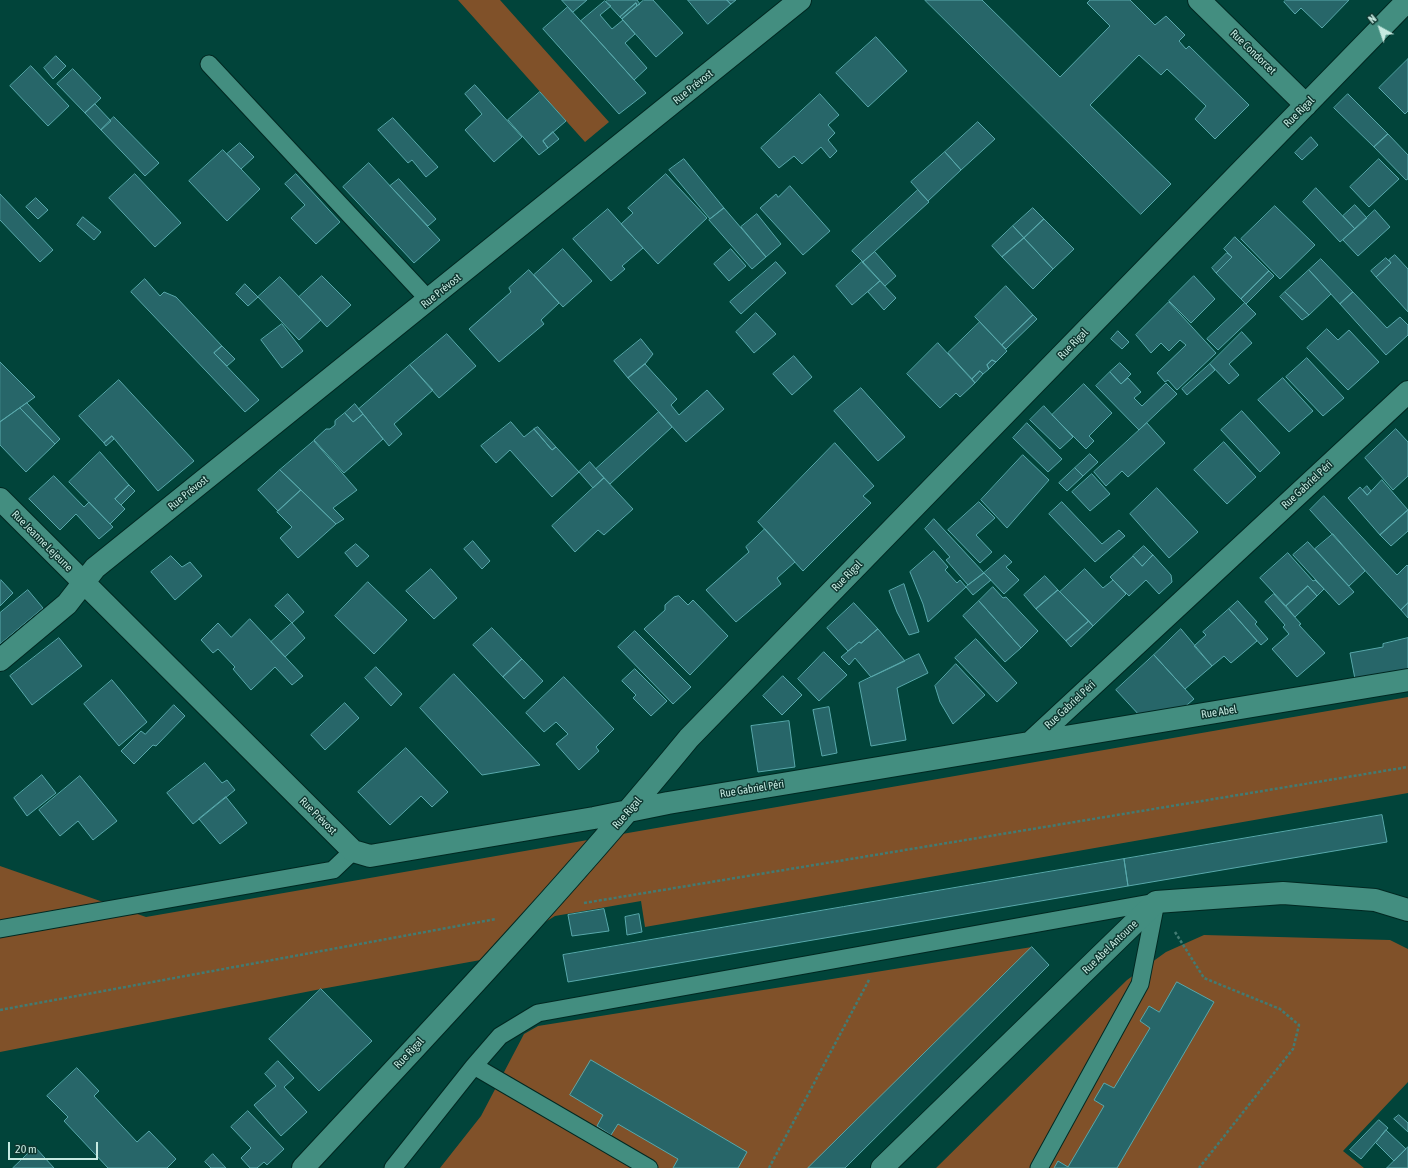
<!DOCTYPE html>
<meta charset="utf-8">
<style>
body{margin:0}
#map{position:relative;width:1408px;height:1168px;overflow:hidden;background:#01443a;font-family:"Asap Condensed",sans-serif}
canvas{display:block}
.north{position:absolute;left:1360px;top:8px;width:40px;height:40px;-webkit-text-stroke:3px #0e3730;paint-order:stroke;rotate:320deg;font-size:11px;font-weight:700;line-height:16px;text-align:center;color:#c6eae1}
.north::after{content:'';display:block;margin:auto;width:14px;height:18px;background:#c6eae1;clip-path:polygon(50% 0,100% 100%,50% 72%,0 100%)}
.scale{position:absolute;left:8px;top:1142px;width:90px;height:18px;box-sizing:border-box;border:2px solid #c6eae1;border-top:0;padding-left:5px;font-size:12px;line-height:14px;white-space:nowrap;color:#c6eae1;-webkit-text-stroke:3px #0e3730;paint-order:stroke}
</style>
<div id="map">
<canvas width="1408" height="1168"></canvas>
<div class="north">N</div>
<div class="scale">20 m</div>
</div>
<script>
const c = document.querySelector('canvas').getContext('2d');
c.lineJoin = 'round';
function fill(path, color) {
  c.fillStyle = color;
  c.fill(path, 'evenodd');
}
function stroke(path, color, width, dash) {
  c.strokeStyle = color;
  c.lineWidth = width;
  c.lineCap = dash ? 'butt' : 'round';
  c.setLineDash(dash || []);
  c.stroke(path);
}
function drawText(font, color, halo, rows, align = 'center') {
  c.font = font + ' "Asap Condensed",sans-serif';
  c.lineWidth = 3;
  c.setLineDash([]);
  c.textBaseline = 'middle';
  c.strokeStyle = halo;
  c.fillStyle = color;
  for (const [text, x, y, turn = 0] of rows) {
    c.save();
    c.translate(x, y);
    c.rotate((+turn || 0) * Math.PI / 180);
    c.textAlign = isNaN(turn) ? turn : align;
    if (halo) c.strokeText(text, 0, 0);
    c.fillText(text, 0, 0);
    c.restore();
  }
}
const green = new Path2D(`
 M458,0H500L609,122L585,142Z
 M1408,697V793L645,927L641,901L555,916L486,959L321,989L0,1052V866L146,917Z
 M1204,935L1390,940L1408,949V1082L1343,1151L1364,1168H936L1127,980L1166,952Z
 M1032,947L808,1168H440L481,1116L524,1034L538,1026Z`);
const building = new Path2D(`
 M562,0H587L573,12Z
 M608,0H637L640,4L637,6L636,3L620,17L606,2Z
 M644,0H653L683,33L656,57L622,19Z
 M688,0H727L731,4L708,24Z
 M727,0H736L731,4Z
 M925,0H982L1060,77L1110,26L1087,3L1090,0H1130L1155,25L1166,16L1185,35L1179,41L1186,49L1189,46L1249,105L1215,139L1195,119L1206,106L1167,69L1161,75L1139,55L1090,105L1171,184L1141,214Z
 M1286,0H1349L1322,28L1301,8L1295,14L1284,2Z
 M605,1L611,6L600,15L612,29L623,20L635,34L625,43L647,68L634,80L581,21Z
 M636,3L637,6L622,19L620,17Z
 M568,7L646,93L619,114L543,29Z
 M876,37L907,71L868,107L836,73Z
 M56,56L66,66L53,79L44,68Z
 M1408,59V111L1405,114L1379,88Z
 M31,66L69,106L48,126L10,86Z
 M73,69L101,98L85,113L57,84Z
 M475,85L522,137L494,162L465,130L482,114L465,94Z
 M540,92L566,121L543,141L548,148L539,155L508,120Z
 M820,94L839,115L828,125L835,133L828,140L837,151L830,158L821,147L802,164L794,156L779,168L761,148Z
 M1348,94L1388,134L1374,147L1334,108Z
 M95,104L111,121L101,130L85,113Z
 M114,117L159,163L145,176L101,130Z
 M393,118L438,167L426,177L412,160L408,163L378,130Z
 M978,122L995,139L961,170L945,152Z
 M553,132L559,139L548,148L543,141Z
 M1388,134L1408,155V179L1406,180L1374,147Z
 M1311,137L1318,145L1302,160L1295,153Z
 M240,143L254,157L241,169L227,154Z
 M223,150L260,189L227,221L189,181Z
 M945,152L961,170L928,201L911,182Z
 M684,159L724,208L710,219L669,170Z
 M1379,159L1399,179L1369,207L1350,187Z
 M369,163L440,240L414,263L343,187Z
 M135,174L181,223L155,247L109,198Z
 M296,174L340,222L316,244L291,218L305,205L285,184Z
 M666,174L707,218L658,264L621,224L633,213L628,208Z
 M399,179L436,219L428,226L390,186Z
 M790,186L830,231L803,255L760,208L776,194L778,197Z
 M1316,188L1355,229L1340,242L1303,202Z
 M918,190L929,202L863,262L852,251Z
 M0,194L53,250L40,262L0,220Z
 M36,198L48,210L38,219L26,207Z
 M1355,205L1367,218L1355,229L1343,216Z
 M1275,206L1315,245L1280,279L1241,239Z
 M724,208L766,257L752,269L709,220Z
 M1033,208L1044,219L1024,238L1013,226Z
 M608,209L643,248L622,266L625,269L611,281L573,239Z
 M1375,210L1390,227L1358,256L1343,240Z
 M757,214L781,244L766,257L741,227Z
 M83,217L101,232L94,240L77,225Z
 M1044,219L1074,249L1053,269L1024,238Z
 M1013,226L1024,238L1002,257L992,246Z
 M1235,237L1269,271L1241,299L1216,273L1232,257L1224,249Z
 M1024,238L1053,269L1033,289L1002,257Z
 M563,249L592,281L563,307L534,275Z
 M731,249L746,266L729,281L714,264Z
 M875,252L896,276L885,286L863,262Z
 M1227,253L1232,257L1216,273L1212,268Z
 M1395,255L1408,269V312L1376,277L1391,263L1389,260Z
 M1386,258L1391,263L1376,277L1371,271Z
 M1321,259L1353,292L1340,304L1309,270Z
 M776,262L786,273L741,314L730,302Z
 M862,262L880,281L852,305L836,286Z
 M529,270L559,303L541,320L544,324L499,362L469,329L511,292L509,288Z
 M1309,270L1331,294L1309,315L1285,292Z
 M1269,271L1274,276L1246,304L1241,299Z
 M322,276L351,305L327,327L299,297Z
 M1194,276L1215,299L1191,323L1169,301Z
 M280,277L321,320L299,340L258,297Z
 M145,279L160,296L164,292L176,297L222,346L214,353L259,400L245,412L131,292Z
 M880,281L896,298L884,310L868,292Z
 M245,284L258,297L248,306L236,294Z
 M1006,286L1033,315L1002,345L975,317Z
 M1285,292L1309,315L1302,320L1280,297Z
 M1353,292L1387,328L1400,317L1408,325V335L1386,355L1340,304Z
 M1169,302L1216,353L1177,390L1168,380L1165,382L1157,373L1186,345L1180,340L1169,351L1161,343L1151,353L1136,335Z
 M1245,303L1256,314L1218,350L1207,339Z
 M756,313L776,334L754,353L736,332Z
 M1033,315L1037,319L1006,349L1002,345Z
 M980,322L1007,351L996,362L992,360L987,365L989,369L983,374L980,371L972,379L948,353Z
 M282,324L303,351L282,368L261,340Z
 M1327,329L1338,340L1349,330L1379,362L1348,390L1307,348Z
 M1118,331L1129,342L1122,349L1111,339Z
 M1242,332L1252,343L1229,364L1239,375L1229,384L1210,364Z
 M447,334L476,366L439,398L410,365Z
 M641,339L653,354L645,364L628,378L614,361Z
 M938,343L975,383L960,397L956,393L940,408L907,374Z
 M222,346L235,359L227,366L214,353Z
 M794,356L812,377L792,395L773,374Z
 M1307,358L1344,398L1323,416L1286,377Z
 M992,360L996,362L989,369L987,365Z
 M0,362L35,397L0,422Z
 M1120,363L1131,374L1121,384L1110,372Z
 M645,364L677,399L671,405L679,415L707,390L724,409L686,442L628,378Z
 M1210,364L1215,370L1187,395L1182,389Z
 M410,365L433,390L394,424L402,434L389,446L359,409Z
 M980,371L983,374L975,383L972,379Z
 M1110,372L1121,384L1128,378L1141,392L1134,398L1142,406L1166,383L1177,394L1139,430L1096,386Z
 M1283,378L1313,411L1289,432L1258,400Z
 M119,380L194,461L158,491L112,436L104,443L79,416Z
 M1084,384L1112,413L1089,436L1094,441L1086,449L1052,415Z
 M861,388L905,437L878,461L834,411Z
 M27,403L60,439L55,444L20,408Z
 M355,404L363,414L353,422L345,413Z
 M1044,406L1073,437L1060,449L1030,420Z
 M20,408L55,444L26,472L0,445V422Z
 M1242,411L1280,453L1260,472L1221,430Z
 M659,412L672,427L610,484L596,469Z
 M345,413L353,422L363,414L383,439L344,473L314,440L326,429H330L335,425V421Z
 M511,422L524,437L534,429L552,450L556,447L579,472L552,497L510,450L496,463L481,446Z
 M1027,423L1062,459L1048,472L1013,438Z
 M1147,423L1165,443L1128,477L1122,471L1106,486L1094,472Z
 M538,427L556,447L552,450L534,429Z
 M1396,429L1408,442V476L1393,490L1365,458Z
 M112,436L114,439L106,446L104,443Z
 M314,441L357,490L333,508L344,519L336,524L280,470Z
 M1224,442L1256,477L1227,504L1194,470Z
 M835,443L874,486L863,496L871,503L803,571L758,522Z
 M100,452L129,485L115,499L125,509L110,524L69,482Z
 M1090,454L1098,462L1083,476L1075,468Z
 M1023,455L1049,480L1007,528L981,500Z
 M590,462L604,478L593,488L579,472Z
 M1075,468L1083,476L1067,491L1059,483Z
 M280,470L301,490L278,511L258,490Z
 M1092,474L1110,494L1090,511L1072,492Z
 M54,476L84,507L89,502L113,527L99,539L76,514L60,530L29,499Z
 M604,478L633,509L604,535L598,530L575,552L552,526Z
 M1382,480L1408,510L1380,535L1348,498L1360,487L1367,495Z
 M129,485L135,491L121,505L115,499Z
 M1367,486L1371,491L1367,495L1363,490Z
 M1157,488L1198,532L1169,558L1130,514Z
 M301,490L336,524L298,558L280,538L292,527L277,512Z
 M1324,496L1397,575L1407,565L1408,566V603L1401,610L1310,510Z
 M979,502L995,518L976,535L992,552L980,563L948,530Z
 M1062,502L1102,544L1119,530L1125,536L1095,562L1049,514Z
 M1408,510V531L1391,546L1380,535Z
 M934,519L984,573L968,585L946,560L950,557L925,529Z
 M765,529L795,562L777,578L781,584L736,622L706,590L749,552L746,547Z
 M1333,534L1365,571L1349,586L1315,549Z
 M473,541L490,561L482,569L464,549Z
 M1308,542L1354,592L1339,605L1293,555Z
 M356,544L369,556L357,567L345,553Z
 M1144,546L1153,555L1142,566L1133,556Z
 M934,551L948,567L945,570L957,583L960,580L966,587L928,622L923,604L910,572Z
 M1288,553L1313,581L1315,580L1324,589L1317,596L1308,586L1286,606L1260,578Z
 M1005,555L1012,562L1006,567L1019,580L1004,594L984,573Z
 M1153,555L1171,575L1172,582L1159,594L1146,580L1129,596L1110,577L1133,556L1142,566Z
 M171,556L182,567L190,562L202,576L175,600L151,572Z
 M431,569L457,598L434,619L406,591Z
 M1085,569L1103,588L1113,580L1126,594L1093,626L1060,592Z
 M984,573L991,580L973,595L966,587Z
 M1045,576L1058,590L1036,609L1024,595Z
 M1,580L13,593L0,606V581Z
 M368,582L407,620L374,654L335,616Z
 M904,584L919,632L909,635L897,612L889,591Z
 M1308,586L1317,596L1295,617L1286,606Z
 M993,587L1003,598L1006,597L1038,631L1021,648L979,601Z
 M28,590L43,608L0,644V613Z
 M1058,590L1089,621L1066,641L1036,609Z
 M288,594L304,612L292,623L275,606Z
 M1274,594L1301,624L1299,625L1325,653L1297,677L1272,649L1289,634L1283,627L1285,625L1265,602Z
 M679,596L688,605L693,600L728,636L690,675L644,629L665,610V605L674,597Z
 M979,601L1021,648L1005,662L963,616Z
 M1238,601L1257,622L1255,624L1268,639L1261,645L1229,609Z
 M854,603L878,629L861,643L859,642L848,651L827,628Z
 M1408,603V618L1401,610Z
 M1229,609L1257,641L1231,663L1224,656L1212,666L1194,646L1206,635L1203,632Z
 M250,619L303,676L292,685L275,667L251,690L233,669L235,667L218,649L213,653L201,640L218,623L231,637Z
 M1089,621L1093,626L1071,647L1066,641Z
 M292,623L305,638L285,657L271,642Z
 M492,628L522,659L503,677L473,645Z
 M878,629L905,661L871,677L855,658L849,665L841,657L859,642L861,643Z
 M1181,629L1212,666L1185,689L1154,655Z
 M635,631L691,687L673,704L618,647Z
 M59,638L82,666L32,705L10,676Z
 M1408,638V675L1355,679L1350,653L1383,647V644Z
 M976,639L1017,683L997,702L955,658Z
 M824,652L847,675L819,701L798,679Z
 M919,654L928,673L897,688L906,740L871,746L859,683Z
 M1154,655L1194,699L1182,709L1141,717L1116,690Z
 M522,659L543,681L524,699L503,677Z
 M956,664L985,695L953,724L940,702L935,686Z
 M376,667L402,694L391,706L365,678Z
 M635,669L667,701L651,716L633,698L636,695L622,681Z
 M454,674L540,765L482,775L420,708Z
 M783,676L802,695L782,715L763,696Z
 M564,677L614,729L596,747L599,751L579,770L556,744L568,734L556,722L544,732L526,713Z
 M112,680L147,722L119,746L84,704Z
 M345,703L359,718L325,750L311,735Z
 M174,705L185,716L156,746L153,745L134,764L121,751L141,731L145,734Z
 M829,707L837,753L822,756L813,710Z
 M789,721L795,767L758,772L751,726Z
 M406,748L448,792L432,807L421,796L390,825L358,792Z
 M205,763L222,783L227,780L235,790L193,824L167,793Z
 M42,775L56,793L27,816L14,798Z
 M80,776L117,821L93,840L78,821L60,836L39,810Z
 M226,797L247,823L220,844L199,819Z
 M1382,815L1387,842L1128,886L1124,859Z
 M1124,859L1128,886L568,982L563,955Z
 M604,909L609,931L572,936L568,915Z
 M639,914L642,932L627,935L625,917Z
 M1032,947L1049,965L845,1168H808Z
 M1177,982L1214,1002L1117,1168H1054L1058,1161L1068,1167L1104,1106L1094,1100L1104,1083L1114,1088L1150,1028L1140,1021L1149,1006L1159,1012Z
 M321,989L372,1041L319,1091L269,1039Z
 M591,1060L747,1152L738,1168H673L678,1159L618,1124L611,1135L597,1126L603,1115L570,1095Z
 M278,1061L294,1078L284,1087L307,1112L281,1136L254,1105L276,1086L265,1074Z
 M77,1068L99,1091L94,1096L137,1142L149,1131L176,1159L167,1168H108L64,1121L68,1117L47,1096Z
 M248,1111L284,1149L267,1165L264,1162L257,1168H250L241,1158L251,1148L231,1127Z
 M1399,1115L1408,1123V1132L1394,1119Z
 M1379,1120L1388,1128L1361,1159L1350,1150Z
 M1386,1130L1406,1149L1394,1161L1376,1143Z
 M35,1147L54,1168H13Z
 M1408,1147V1168H1387Z
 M213,1154L226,1168H211L205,1162Z`);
const path = new Path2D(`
 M584,903L1408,767
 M1175,932L1204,978L1280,1009L1299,1025L1293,1049L1199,1168
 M0,1010L496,919
 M769,1168L870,978`);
const service = new Path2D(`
 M209,64L429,300
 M0,929L333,870L353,851
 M474,1066L649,1168
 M393,1168L474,1066L500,1036L538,1013L1156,902L1140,984L1039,1168`);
const minor = new Path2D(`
 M1199,0L1306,105
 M0,499L353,851L370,856L594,818L668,803L1408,680
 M0,660L67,604L95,568L800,0
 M1030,743L1408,392
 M303,1168C434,1027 567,887 689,738L1408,0
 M882,1168L1156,902L1283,893L1375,900L1408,910`);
const streetNames = [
 ["Rue Condorcet",1253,52,44],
 ["Rue Prévost",693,87,-39],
 ["Rue Rigal",1299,112,-45],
 ["Rue Prévost",441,291,-39],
 ["Rue Rigal",1073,344,-46],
 ["Rue Gabriel Péri",1307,485,-43],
 ["Rue Prévost",188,493,-39],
 ["Rue Jeanne Lejeune",42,541,45],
 ["Rue Rigal",847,576,-46],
 ["Rue Gabriel Péri",1070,705,-43],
 ["Rue Abel",1219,712,-9],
 ["Rue Gabriel Péri",752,789,-9],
 ["Rue Rigal",627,813,-49],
 ["Rue Prévost",318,816,45],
 ["Rue Abel Antoune",1110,947,-44],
 ["Rue Rigal",409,1053,-47]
];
fill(green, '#805129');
fill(building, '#276669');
stroke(building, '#58a8ab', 1);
stroke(service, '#002821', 19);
stroke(minor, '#002821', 24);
stroke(path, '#437b72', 2.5, [3, 2]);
stroke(service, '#438e80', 17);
stroke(minor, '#438e80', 22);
drawText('11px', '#c6eae1', '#0e3730', streetNames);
</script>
